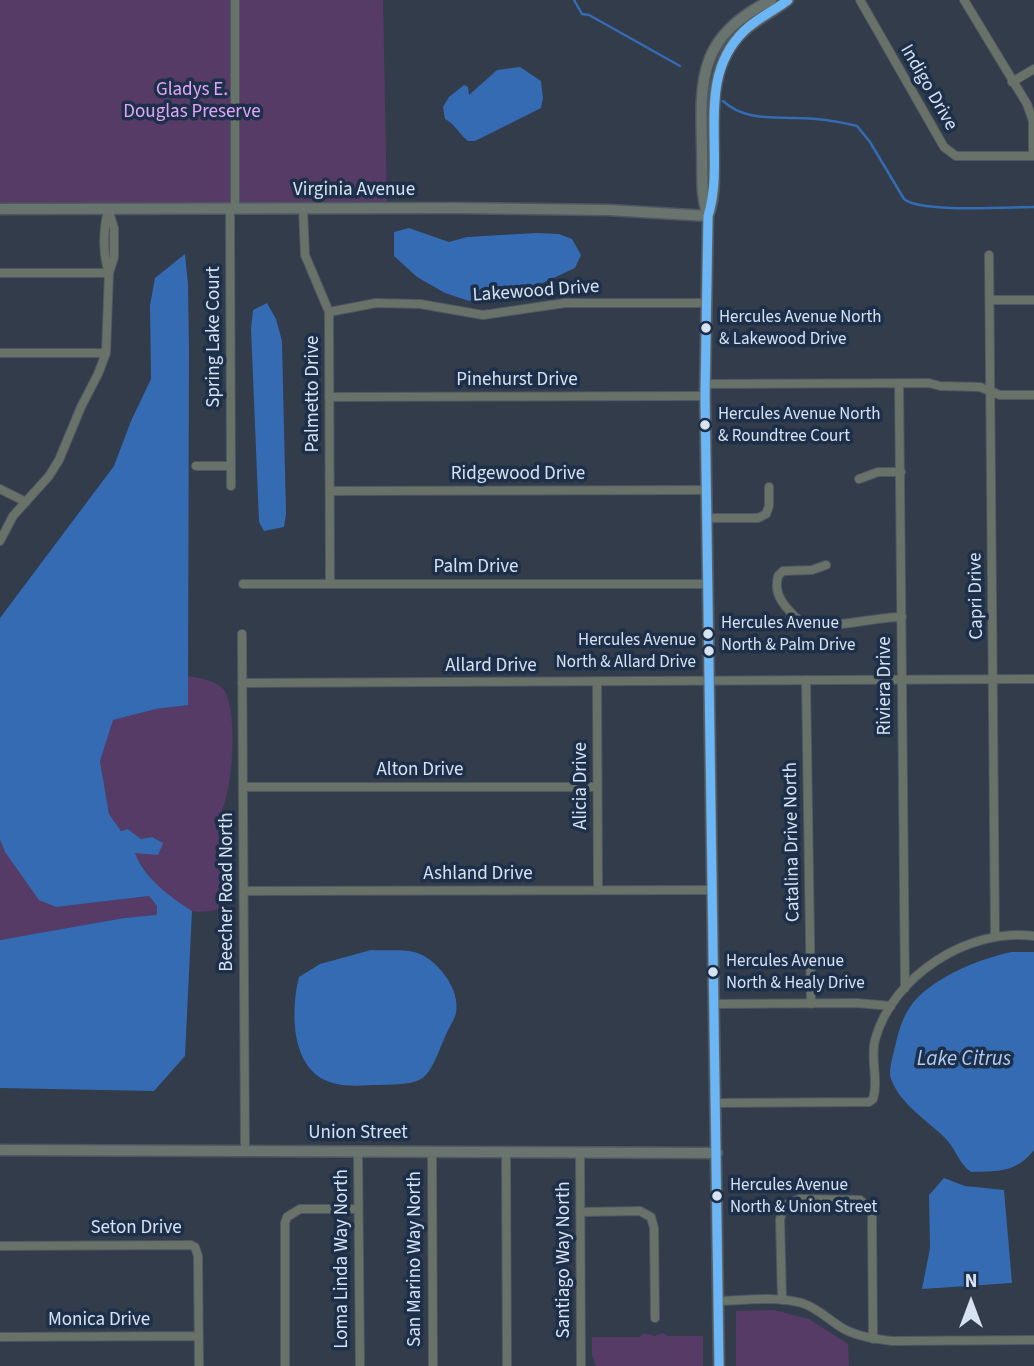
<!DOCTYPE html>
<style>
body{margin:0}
#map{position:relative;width:1034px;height:1366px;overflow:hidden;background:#323c4a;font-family:"Source Sans 3",sans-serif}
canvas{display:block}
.north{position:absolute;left:936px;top:1268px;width:70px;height:70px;-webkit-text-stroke:5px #1e3049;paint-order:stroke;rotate:0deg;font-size:19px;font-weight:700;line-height:28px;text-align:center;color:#d7e3f3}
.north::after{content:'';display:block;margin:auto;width:24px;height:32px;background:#d7e3f3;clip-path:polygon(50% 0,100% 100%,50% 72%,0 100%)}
</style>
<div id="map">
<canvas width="1034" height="1366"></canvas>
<div class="north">N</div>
</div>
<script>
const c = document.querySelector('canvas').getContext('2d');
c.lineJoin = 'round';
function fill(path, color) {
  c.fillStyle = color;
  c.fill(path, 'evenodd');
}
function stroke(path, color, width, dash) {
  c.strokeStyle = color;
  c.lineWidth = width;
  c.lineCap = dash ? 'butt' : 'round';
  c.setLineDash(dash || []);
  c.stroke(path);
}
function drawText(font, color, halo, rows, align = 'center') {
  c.font = font + ' "Source Sans 3",sans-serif';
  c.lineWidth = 7;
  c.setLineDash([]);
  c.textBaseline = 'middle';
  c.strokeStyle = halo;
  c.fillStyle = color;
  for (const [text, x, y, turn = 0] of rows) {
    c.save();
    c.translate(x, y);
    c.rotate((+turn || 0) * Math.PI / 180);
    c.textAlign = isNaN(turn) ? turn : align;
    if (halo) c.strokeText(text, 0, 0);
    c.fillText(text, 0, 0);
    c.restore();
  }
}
const green = new Path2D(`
 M0,0H383L387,203H0Z
 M188,676C199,678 216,680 224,690C238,710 233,789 222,810L228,831L223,868V895L219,909C212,911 200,913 192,911C171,905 143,872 135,853L152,837L141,839L128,829L121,831L109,814L100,761L112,720L156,709L188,705Z
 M0,840L5,852L56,907L149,896L157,906V916L124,918L0,940Z
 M774,1310L809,1319L848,1344L849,1366H736V1311Z
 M644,1333L655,1336L663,1333L667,1336H703V1366H596L592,1355V1337H640Z`);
const water = new Path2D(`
 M520,67L541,81L543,98L541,108L475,141H468C458,133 456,125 445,119L443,107L449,97L464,85L468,87L469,95L497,70Z
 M409,228L449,242L467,237L536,233L559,234L572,239L581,255L575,268L534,287L504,290L469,301L445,293L417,277L394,256V232Z
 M185,254L188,284L189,349L188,705L156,709L113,720L100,761L109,814L121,831L128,829L141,839L152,837L163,843L158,855L135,853C145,879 170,897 192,911L185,1056L154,1091L0,1088V940L124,918L157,915V906L149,896L56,907L39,900L5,852L0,840V618L114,466L131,421L151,379L150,305L155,278Z
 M267,303L276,319L282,341L286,514L284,527L264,531L259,522L251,329L253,310Z
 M371,950C385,951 401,949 414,952C436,957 461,989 456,1013C454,1021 448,1029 445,1037C440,1048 434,1066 426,1075C416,1086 393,1084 380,1085C364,1085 343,1088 327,1081C290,1066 291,1008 299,977L320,964Z
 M1012,952H1034V1150C1016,1173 998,1171 971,1172C959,1164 956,1149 945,1138C928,1121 900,1104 891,1079C888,1070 893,1056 895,1047C898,1033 902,1019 910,1007C929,979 980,958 1012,952Z
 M944,1178L965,1186L1004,1190L1012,1283L922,1289L930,1248L929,1195Z`);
const stream = new Path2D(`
 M574,0L582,14L589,15L680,66
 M723,101C744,120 769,117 796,118C816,118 837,121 857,126L870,142L904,199C920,213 1009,207 1034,207`);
const street = new Path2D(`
 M235,0V209
 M860,0L944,147L956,156H1034
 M964,0L1027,104L1033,121V156
 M1012,82L1034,69
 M303,208L305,255L329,312L330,584
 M230,209L231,486
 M108,210C103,232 102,252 109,273
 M989,255L995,936
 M0,273H109
 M990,300H1034
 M329,312L376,303L420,304L483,315L565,303H705
 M0,353H106
 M705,384L929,383L940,386L980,387L1000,395H1034
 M899,384L905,988
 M329,397L705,396
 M196,466H230
 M859,479L878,472H901
 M0,489L26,502
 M330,491L707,490
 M707,518H758L766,514L769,506V487
 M0,541L13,516L49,476L59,460L81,407L98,374L106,353L109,273L114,257V228L108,209
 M826,565L812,570L783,571L778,576C775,589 778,597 786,607C791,612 795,619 802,622C824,632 877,616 902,617
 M243,584H708
 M242,634L245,1151
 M806,680L811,1004
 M597,682L598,890
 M242,683L1034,679
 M243,787H597
 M244,891L713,890
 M714,1004L857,1003L891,1006
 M716,1103L869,1102L873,1099C879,1080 870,1060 875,1040C892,976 969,927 1034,936
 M358,1152L360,1366
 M432,1152L433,1366
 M506,1153L507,1366
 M580,1153L581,1366
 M580,1212L640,1211L651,1217L654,1228L655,1318
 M0,1246L191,1245L195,1247L198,1256L199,1366
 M782,1300L780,1219L785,1205L799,1199L860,1200L870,1209L872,1216L873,1339
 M719,1301C745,1300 776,1296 802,1303C818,1308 830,1321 844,1329C859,1337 876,1339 892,1341L1034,1340
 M0,1337L199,1336
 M285,1366V1223L287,1217L300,1209H358`);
const secondary = new Path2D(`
 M0,209L457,208L609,210L708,216
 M708,216C700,194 703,171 702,147C700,74 700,37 771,0
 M0,1150L717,1153
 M719,1366L705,396L708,216C715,197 714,178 714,158C714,113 708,65 744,31C757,19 774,11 788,0`);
const bus1 = new Path2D(`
 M719,1366L705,396L708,216C727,155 693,81 744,31C757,18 774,11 788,0`);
const markers = [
 [706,328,6,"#d7e3f3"],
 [705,425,6,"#d7e3f3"],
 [708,634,6,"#d7e3f3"],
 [709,651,6,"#d7e3f3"],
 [713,972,6,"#d7e3f3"],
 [717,1196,6,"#d7e3f3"]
];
const busNames = [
 ["Hercules Avenue North",719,318],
 ["& Lakewood Drive",719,340],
 ["Hercules Avenue North",718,415],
 ["& Roundtree Court",718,437],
 ["Hercules Avenue",721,624],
 ["North & Palm Drive",721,646],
 ["Hercules Avenue",696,641,"right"],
 ["North & Allard Drive",696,663,"right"],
 ["Hercules Avenue",726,962],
 ["North & Healy Drive",726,984],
 ["Hercules Avenue",730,1186],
 ["North & Union Street",730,1208]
];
const streetNames = [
 ["Indigo Drive",928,88,60],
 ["Virginia Avenue",354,191],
 ["Lakewood Drive",536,292,-4],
 ["Spring Lake Court",215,337,-90],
 ["Pinehurst Drive",517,381],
 ["Palmetto Drive",314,394,-90],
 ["Ridgewood Drive",518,475],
 ["Palm Drive",476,568],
 ["Capri Drive",977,596,-91],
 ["Allard Drive",491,667],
 ["Riviera Drive",886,686,-90],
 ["Alton Drive",420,771],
 ["Alicia Drive",582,786,-90],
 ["Catalina Drive North",793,842,-91],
 ["Ashland Drive",478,875],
 ["Beecher Road North",228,892,-90],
 ["Union Street",358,1134],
 ["Seton Drive",136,1229],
 ["Loma Linda Way North",343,1259,-90],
 ["San Marino Way North",416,1259,-90],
 ["Santiago Way North",565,1260,-90],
 ["Monica Drive",99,1321]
];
const parkNames = [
 ["Gladys E.",192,91],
 ["Douglas Preserve",192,113]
];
const waterNames = [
 ["Lake Citrus",964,1060]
];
fill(green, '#573b67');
fill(water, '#346bb2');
stroke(stream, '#346bb2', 2.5);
stroke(street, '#4e5863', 10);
stroke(secondary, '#4e5863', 13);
stroke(street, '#697269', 8);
stroke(secondary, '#6a746e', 10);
stroke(bus1, '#6db6f5', 9);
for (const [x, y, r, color] of markers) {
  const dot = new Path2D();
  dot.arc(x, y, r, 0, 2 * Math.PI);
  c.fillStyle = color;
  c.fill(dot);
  stroke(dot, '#1e3049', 2.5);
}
drawText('17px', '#d7e3f3', '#1e3049', busNames, 'left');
drawText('19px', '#d7e3f3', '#1e3049', streetNames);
drawText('19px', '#e2a7fb', '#1e3049', parkNames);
drawText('italic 21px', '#b0cef7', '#1e3049', waterNames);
</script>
